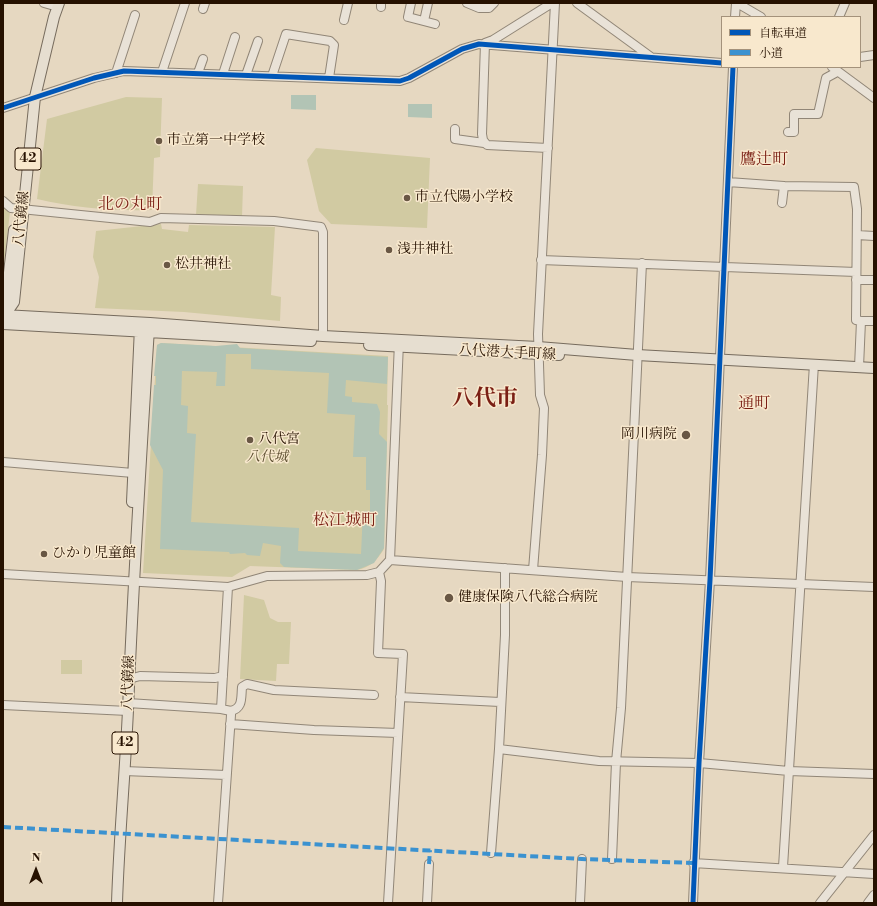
<!DOCTYPE html>
<meta charset="utf-8">
<style>
body{margin:0}
#map{position:relative;width:877px;height:906px;overflow:hidden;background:#e6d8c1;font-family:"Libre Bodoni","Noto Serif JP",serif}
canvas{display:block}
.frame{position:absolute;inset:0;border:4px solid #261100;pointer-events:none}
.legend{position:absolute;left:721px;top:16px;width:140px;height:52px;box-sizing:border-box;background:#f8e8cd;border:1px solid #a4927b;margin:0;padding:5px 7px;list-style:none;font-size:12px;color:#261100}
.legend li{display:flex;align-items:center;gap:8px;height:20px}
.legend b{width:20px;border:1px solid #a4927b}
.north{position:absolute;left:16px;top:850px;width:40px;height:40px;-webkit-text-stroke:3px #f8e8cd;paint-order:stroke;rotate:0deg;font-size:11px;font-weight:700;line-height:16px;text-align:center;color:#261100}
.north::after{content:'';display:block;margin:auto;width:14px;height:18px;background:#261100;clip-path:polygon(50% 0,100% 100%,50% 72%,0 100%)}
</style>
<div id="map">
<canvas width="877" height="906"></canvas>
<div class="frame"></div>
<ul class="legend">
<li><b style="height:5px;background:#0057b8"></b>自転車道</li>
<li><b style="height:5px;background:#3b92d0"></b>小道</li>
</ul>
<div class="north">N</div>
</div>
<script>
const c = document.querySelector('canvas').getContext('2d');
c.lineJoin = 'round';
function fill(path, color) {
  c.fillStyle = color;
  c.fill(path, 'evenodd');
}
function stroke(path, color, width, dash) {
  c.strokeStyle = color;
  c.lineWidth = width;
  c.lineCap = dash ? 'butt' : 'round';
  c.setLineDash(dash || []);
  c.stroke(path);
}
function drawText(font, color, halo, rows, align = 'center') {
  c.font = font + ' "Libre Bodoni","Noto Serif JP",serif';
  c.lineWidth = 3;
  c.setLineDash([]);
  c.textBaseline = 'middle';
  c.strokeStyle = halo;
  c.fillStyle = color;
  for (const [text, x, y, turn = 0] of rows) {
    c.save();
    c.translate(x, y);
    c.rotate((+turn || 0) * Math.PI / 180);
    c.textAlign = isNaN(turn) ? turn : align;
    if (halo) c.strokeText(text, 0, 0);
    c.fillText(text, 0, 0);
    c.restore();
  }
}
const green = new Path2D(`
 M126,97L162,98L160,157L154,158L152,210C112,211 75,208 37,199L47,119Z
 M316,148L430,158L427,228L331,224L319,211L307,160Z
 M198,184L243,186L242,217L196,215Z
 M3,206L10,212L3,272Z
 M161,224L162,229L188,232L189,225L275,227L271,295L281,297L280,321L184,312L95,308L99,277L93,257L96,231Z
 M161,343L388,356L387,405H388L384,549C377,560 371,567 357,570L250,566L232,577L143,573L157,345Z
 M244,595L264,600L270,618L278,622H291L289,664H277L276,681L240,679Z
 M61,660H82V674H61Z`);
const water = new Path2D(`
 M291,95H316V110L291,109Z
 M408,104H432V118L408,117Z
 M161,343L216,346L237,344L240,348L388,357L387,384L346,380L345,396L352,397V402L377,404L380,412L379,434L387,442L384,548L374,563L357,570L284,567L280,563L281,546L263,543L260,556L247,555L245,553L230,554L229,552L160,549L163,470L150,445L154,385H156V376H154L157,345ZM226,354H251V369L329,373L327,413L355,415L353,457H366V490H370V511H363L361,554L298,551L299,528L191,522L196,434L187,433L188,406L181,405L182,371L217,372L216,386H225Z`);
const minor = new Path2D(`
 M44,3L51,5
 M411,3L408,17L435,24
 M467,3L479,8H489L494,3
 M577,3L651,57
 M737,3L761,17
 M381,7V3
 M203,9L205,3
 M735,17L736,3
 M839,17L845,3
 M344,20L348,3
 M424,21L428,3
 M860,57L874,55
 M832,67L874,98
 M162,72L185,3
 M116,73L135,15
 M198,73L203,59
 M223,74L235,37
 M246,75L258,41
 M272,76L286,34L330,41L334,45L329,78
 M3,108L94,78L124,71L400,81L409,78L462,49L479,44L722,63
 M455,129V139L484,143
 M788,132H794V114H818L826,78L837,72
 M548,148L487,145L483,140L482,134L485,43L493,40L552,3
 M728,182L784,186L854,187L857,209L856,320L861,321L859,367
 M3,201L11,208L150,222L161,218L274,221L321,227L323,232V336
 M782,203L784,186
 M857,235L874,236
 M541,260L856,272
 M856,280H874
 M861,321H874
 M3,462L133,473
 M390,560L627,577L874,587
 M533,570L542,455L544,408L540,395L538,334L555,3
 M379,572L381,581L378,653L403,654L388,903
 M3,574L228,587L267,576L367,575L379,572L390,560L399,342
 M129,679L140,676L215,678L223,676
 M400,697L500,702
 M128,703L221,709
 M3,705L128,711
 M231,711C243,708 241,698 242,687L247,684L274,690L374,695
 M230,724L314,730L398,733
 M499,749L599,761L699,763L789,771L874,774
 M124,771L226,775
 M491,853L499,749L505,635V568
 M612,859L616,762L621,708L642,263
 M693,863L874,874
 M783,867L814,364
 M218,903L231,715V711L221,709L228,587
 M427,903L429,864
 M580,903L582,859
 M693,903L699,763L710,580L733,67
 M820,903L874,835
 M868,903L874,895`);
const major = new Path2D(`
 M3,315L150,323L323,336L538,347L637,355L874,368
 M4,315L14,230
 M3,318L14,302L35,97L54,17L59,3
 M3,324L311,341
 M369,345L559,355
 M132,502L140,327
 M117,903C119,839 125,775 128,710C133,583 141,456 149,328`);
const quiet = new Path2D(`
 M3,827L582,859L693,863
 M429,864L430,850`);
const cycleway = new Path2D(`
 M3,108L94,78L124,71L400,81L409,78L462,49L479,44L722,63
 M693,903L699,763L710,580L733,67`);
const markers = [
 [159,141,4,"#695744"],
 [407,198,4,"#695744"],
 [389,250,4,"#695744"],
 [167,265,4,"#695744"],
 [686,435,5,"#695744"],
 [250,440,4,"#695744"],
 [44,554,4,"#695744"],
 [449,598,5,"#695744"]
];
const shields = [
 [28,159,26],
 [125,743,26]
];
const shieldNames = [
 ["42",28,159],
 ["42",125,743]
];
const poiNames = [
 ["市立第一中学校",167,141],
 ["市立代陽小学校",415,198],
 ["浅井神社",397,250],
 ["松井神社",175,265],
 ["岡川病院",677,435,"right"],
 ["八代宮",258,440],
 ["ひかり児童館",52,554],
 ["健康保険八代総合病院",458,598]
];
const streetNames = [
 ["八代鏡線",22,219,-84],
 ["八代港大手町線",507,353,3],
 ["八代鏡線",129,683,-88]
];
const parkNames = [
 ["八代城",267,458]
];
const quarterNames = [
 ["鷹辻町",764,160],
 ["北の丸町",130,205],
 ["通町",754,404],
 ["松江城町",345,521]
];
const townNames = [
 ["八代市",485,400]
];
fill(green, '#d1caa2');
fill(water, '#b2c4b5');
stroke(minor, '#918677', 10);
stroke(major, '#766b5d', 12);
stroke(minor, '#e9e2d7', 8);
stroke(major, '#e6ded0', 10);
stroke(quiet, '#3b92d0', 4, [8, 4]);
stroke(cycleway, '#0057b8', 5);
for (const [x, y, r, color] of markers) {
  const dot = new Path2D();
  dot.arc(x, y, r, 0, 2 * Math.PI);
  c.fillStyle = color;
  c.fill(dot);
  stroke(dot, '#f8e8cd', 1.5);
}
for (const [x, y, w] of shields) {
  const box = new Path2D();
  box.roundRect(x - w / 2, y - 11, w, 22, 3);
  c.fillStyle = '#f8e8cd';
  c.fill(box);
  stroke(box, '#261100', 1);
}
drawText('bold 13px', '#261100', null, shieldNames);
drawText('14px', '#261100', '#f8e8cd', poiNames, 'left');
drawText('14px', '#261100', '#f8e8cd', streetNames);
drawText('italic 14px', '#5c4e30', '#f8e8cd', parkNames);
drawText('16px', '#7a1f14', '#f8e8cd', quarterNames);
drawText('bold 22px', '#7a1f14', '#f8e8cd', townNames);
</script>
